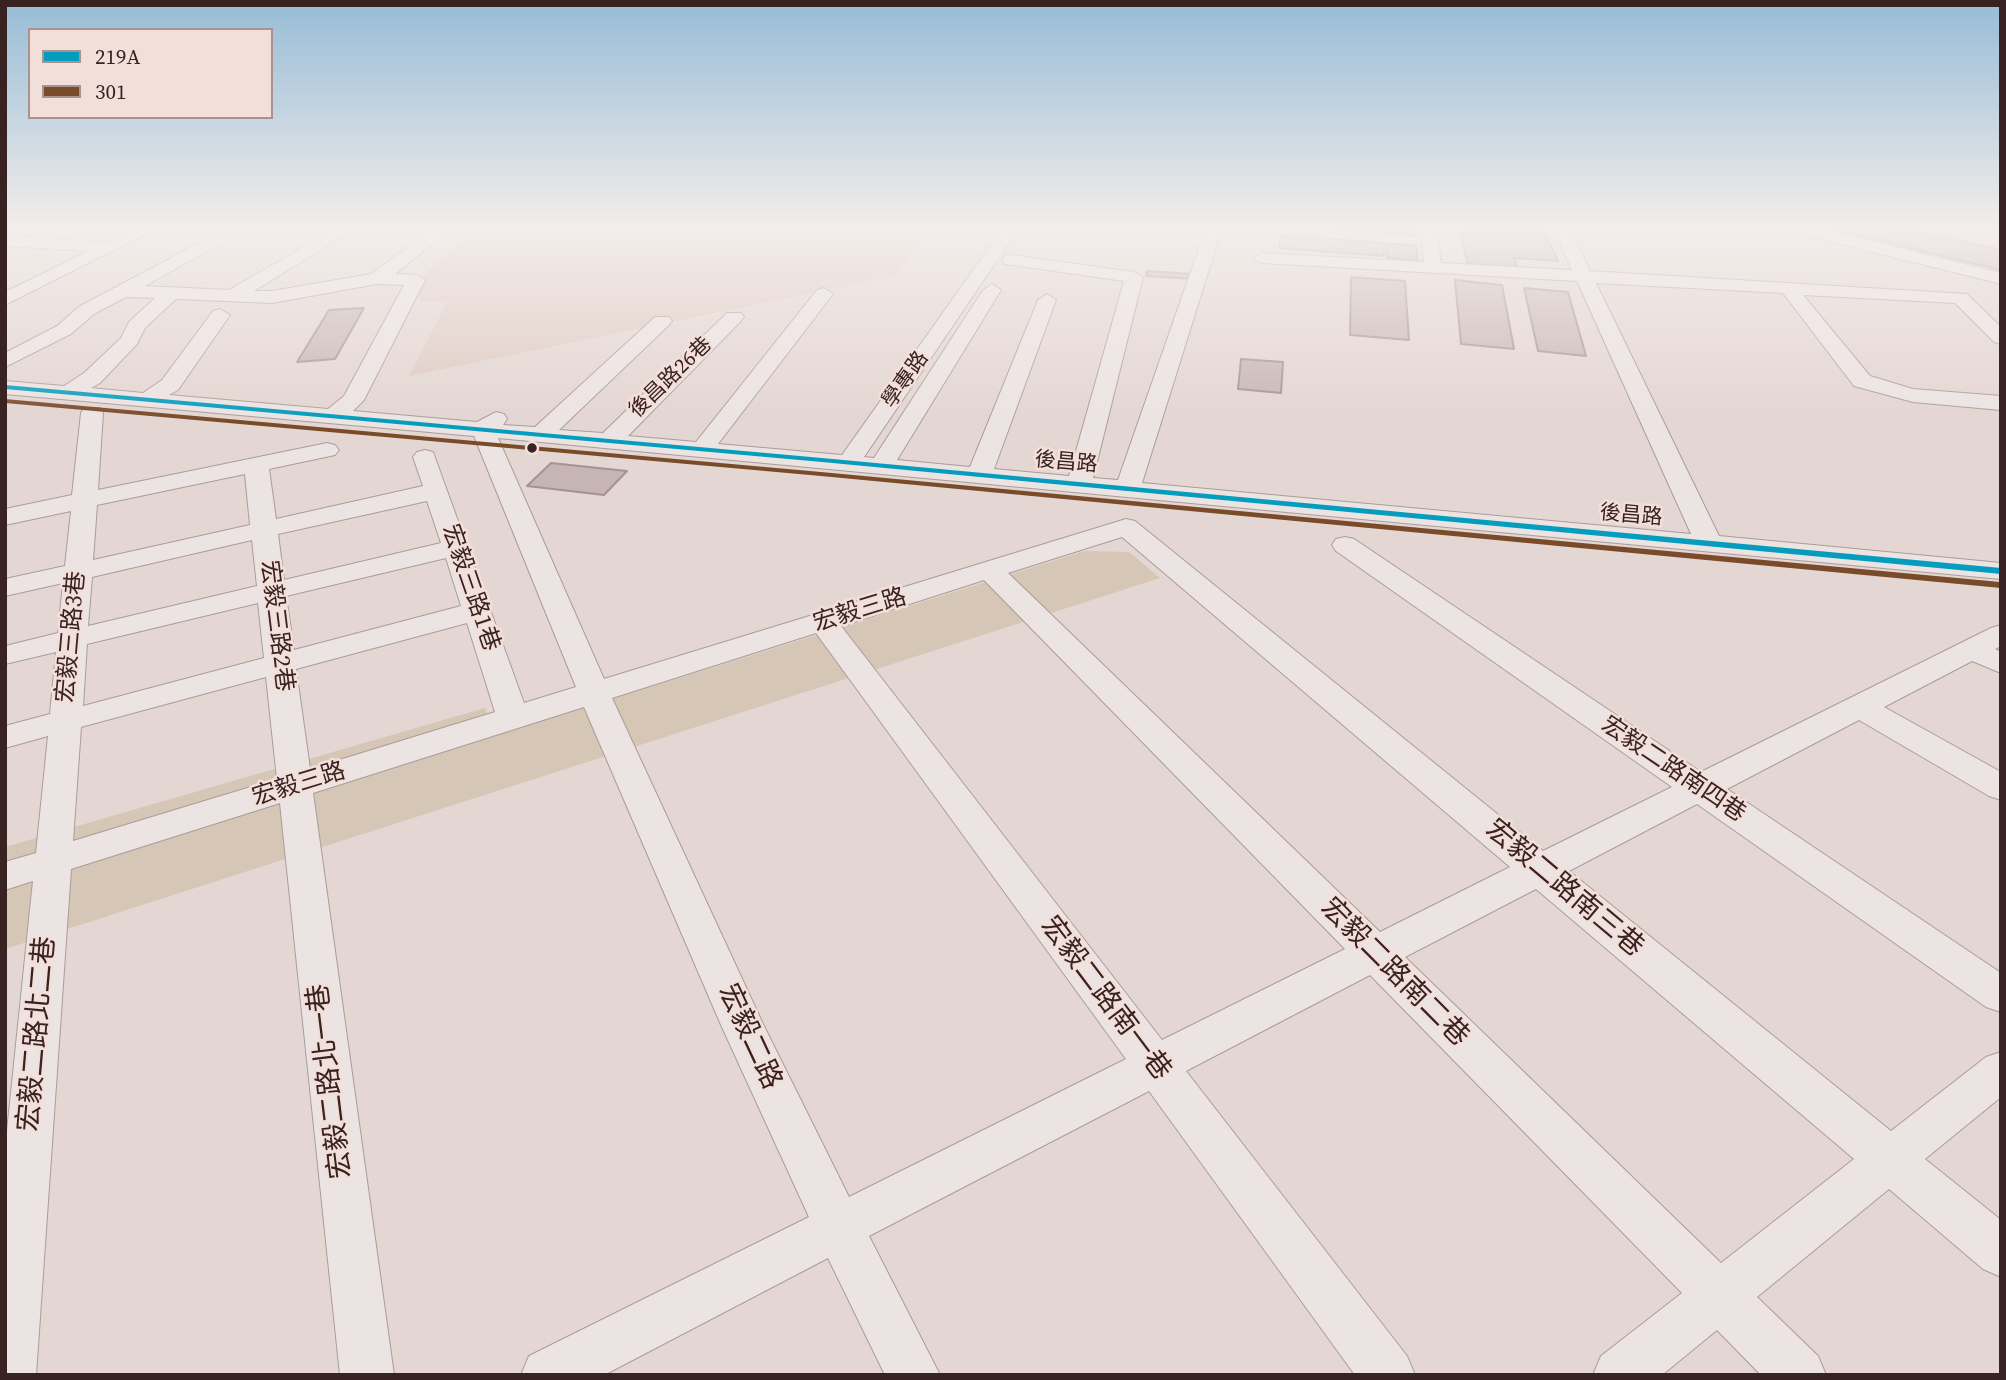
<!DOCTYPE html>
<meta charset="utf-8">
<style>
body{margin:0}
#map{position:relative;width:2006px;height:1380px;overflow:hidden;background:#e4d6d2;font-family:"Source Serif 4",serif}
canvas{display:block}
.frame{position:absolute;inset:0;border:7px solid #382222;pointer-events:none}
.legend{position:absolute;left:28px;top:28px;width:245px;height:91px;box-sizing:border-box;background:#f3dfda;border:2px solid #a89390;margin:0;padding:9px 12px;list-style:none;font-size:21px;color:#382222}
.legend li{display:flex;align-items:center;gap:14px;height:35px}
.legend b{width:35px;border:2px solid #a89390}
</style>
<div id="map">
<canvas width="2006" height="1380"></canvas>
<div class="frame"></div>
<ul class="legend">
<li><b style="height:9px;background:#069cbd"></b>219A</li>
<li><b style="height:9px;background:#7a4b2a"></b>301</li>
</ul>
</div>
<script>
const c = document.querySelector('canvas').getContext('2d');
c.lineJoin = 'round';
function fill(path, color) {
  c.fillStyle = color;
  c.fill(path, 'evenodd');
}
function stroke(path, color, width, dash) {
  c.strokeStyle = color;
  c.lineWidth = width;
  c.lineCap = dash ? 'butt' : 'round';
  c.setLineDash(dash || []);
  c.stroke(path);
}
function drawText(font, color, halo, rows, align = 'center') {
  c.font = font + ' "Source Serif 4","Noto Sans TC",serif';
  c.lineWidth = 5;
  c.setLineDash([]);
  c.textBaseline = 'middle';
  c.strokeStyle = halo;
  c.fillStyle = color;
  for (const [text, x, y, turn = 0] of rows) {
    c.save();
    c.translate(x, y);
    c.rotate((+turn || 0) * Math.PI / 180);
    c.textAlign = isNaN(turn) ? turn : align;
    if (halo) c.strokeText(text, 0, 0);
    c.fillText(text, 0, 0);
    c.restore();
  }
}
const farmland = new Path2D(`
 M472,228H931L894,276L409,376L447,302L418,301L423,276Z`);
const green = new Path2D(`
 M1085,551L1129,552L1160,578L5,949V847L485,708L497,735Z`);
const building = new Path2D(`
 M1316,228H1382V233Z
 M1382,228H1415V236L1382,233Z
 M1458,228H1543L1558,261L1514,258L1517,267L1468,264Z
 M1827,228H1905L2001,250V270Z
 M1280,235L1384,243V256L1279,248Z
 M1387,243L1416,246L1418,260L1387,258Z
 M1147,271L1193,274V279L1146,276Z
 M1351,277L1405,281L1409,340L1350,335Z
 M1455,280L1502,285L1514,349L1461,344Z
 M1524,288L1568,292L1586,356L1538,351Z
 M364,308L335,359L297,362L329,310Z
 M1241,359L1283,362L1281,393L1238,389Z
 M551,463L627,471L604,495L527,486Z`);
const minor = new Path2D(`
 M137,228H157L5,305V292L89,251L5,246V236L108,242Z
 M337,228H356L254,291H272L371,274L434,228H452L395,274L416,275L425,280L364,400L353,411L477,422L496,412L504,414L507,419L503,425L535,427L655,317H669L672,321L669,325L559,430L603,433L727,313H741L744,317L741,321L628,436L696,442L817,290L824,288L833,294L718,444L842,455L1003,228H1019L864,457L874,458L983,290L992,284L1001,290L897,460L970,467L1038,300L1047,294L1056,300L994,469L1069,476L1124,281L1005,264L1002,260L1005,256L1011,255L1134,272L1143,277L1093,478L1118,480L1206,228H1222L1142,483L1691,534L1577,281L1262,263L1253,258L1262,253L1424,262L1420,228H1436L1441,263L1572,270L1553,228H1569L1590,271L1967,294L2001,327V344L1994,342L1955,303L1803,295L1870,376L1913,389L2001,396V410L1913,402L1854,386L1783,293L1596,283L1719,536L2001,563V579L498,438L604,679L1126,519L1135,521L1543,851L1672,787L1336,551L1332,545L1336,539L1345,537L1354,539L1701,772L1991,628L2001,625V646L1995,649L2001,652V673L1972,661L1884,707L2001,772V800L1989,796L1859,720L1727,789L2001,973V1012L1986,1007L1697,804L1569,871L1891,1131L1986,1057L2001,1052V1097L1925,1159L2001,1220V1277L1983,1269L1889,1189L1757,1297L1818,1356L1826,1375H1761L1717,1330L1662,1375H1593L1601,1356L1682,1293L1370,975L1186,1071L1407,1356L1415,1375H1355L1149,1091L869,1236L940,1375H885L828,1258L604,1375H521L529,1356L809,1217L721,1025L584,707L313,793L394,1375H340L280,803L71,869L36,1375H5V1150L33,881L5,890V862L36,853L48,736L5,748V726L50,714L56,652L5,664V646L58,633L63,583L5,596V579L65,566L71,511L5,525V509L72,495L81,413L84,408H100L103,413L98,490L327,443L335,445L339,450L335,455L269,469L276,519L423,486L413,457L417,452L425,450L433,452L524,703L576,687L474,436L5,394V381L64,386L84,373L121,338L129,322L155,298L126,297L94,314L71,334L5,367V353L57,326L80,306L213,236H225L227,240L145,286L229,290ZM377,284L404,285L344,396L328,409L169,395L178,390L230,315L220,309L213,311L162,380L143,393L91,388L100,383L137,344L145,328L176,299L272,303ZM245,474L250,525L93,560L97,505ZM427,501L441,543L284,580L278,534ZM1122,537L1510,867L1380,932L1008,573ZM252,540L257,586L88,626L92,577ZM446,558L461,606L294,650L286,596ZM984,580L1345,949L1162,1040L841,626ZM258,603L264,658L83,706L87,644ZM467,623L495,712L310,769L296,669ZM816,633L1126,1059L849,1197L763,1024L612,698ZM266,677L277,779L73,841L81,727ZM1536,889L1854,1159L1721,1263L1405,957Z
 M1790,228H1817L2001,273V284L1792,232Z`);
const bus1 = new Path2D(`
 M5,385L822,458L2001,568V574L822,462L5,389Z`);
const bus2 = new Path2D(`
 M5,399L821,472L2000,582L2001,588L821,476L5,403Z`);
const markers = [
 [532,448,6,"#382222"]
];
const farStreetnames = [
 ["後昌路26巷",671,378,-44],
 ["學專路",906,380,-55],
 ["後昌路",1066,463,5],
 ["後昌路",1631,516,5]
];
const streetNames = [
 ["宏毅三路1巷",470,588,71],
 ["宏毅三路",860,611,-17],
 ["宏毅三路2巷",276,626,83],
 ["宏毅三路3巷",72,637,-85],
 ["宏毅二路南四巷",1673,770,34],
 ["宏毅三路",299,785,-17]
];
const nearStreetnames = [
 ["宏毅二路南三巷",1564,889,40],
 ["宏毅二路南二巷",1394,973,45],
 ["宏毅二路南一巷",1105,999,53],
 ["宏毅二路北二巷",38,1034,-85],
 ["宏毅二路",749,1037,65],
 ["宏毅二路北一巷",331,1081,-97]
];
fill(farmland, '#decac1');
fill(green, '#d5c6b6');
fill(building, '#c7b5b4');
stroke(building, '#a49392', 2);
stroke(minor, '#aa9c9a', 2);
fill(minor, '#ece4e2');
fill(bus1, '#069cbd');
fill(bus2, '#7a4b2a');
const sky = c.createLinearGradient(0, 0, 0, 421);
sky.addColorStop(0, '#96bcd6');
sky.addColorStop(0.54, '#f3edeb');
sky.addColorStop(1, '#f3edeb00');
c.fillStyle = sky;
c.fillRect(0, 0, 2006, 421);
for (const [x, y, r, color] of markers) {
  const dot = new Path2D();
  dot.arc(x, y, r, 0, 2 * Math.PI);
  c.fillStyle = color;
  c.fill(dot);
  stroke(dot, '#f3dfda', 2.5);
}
drawText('21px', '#382222', '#f3dfda', farStreetnames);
drawText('24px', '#382222', '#f3dfda', streetNames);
drawText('28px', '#382222', '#f3dfda', nearStreetnames);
</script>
